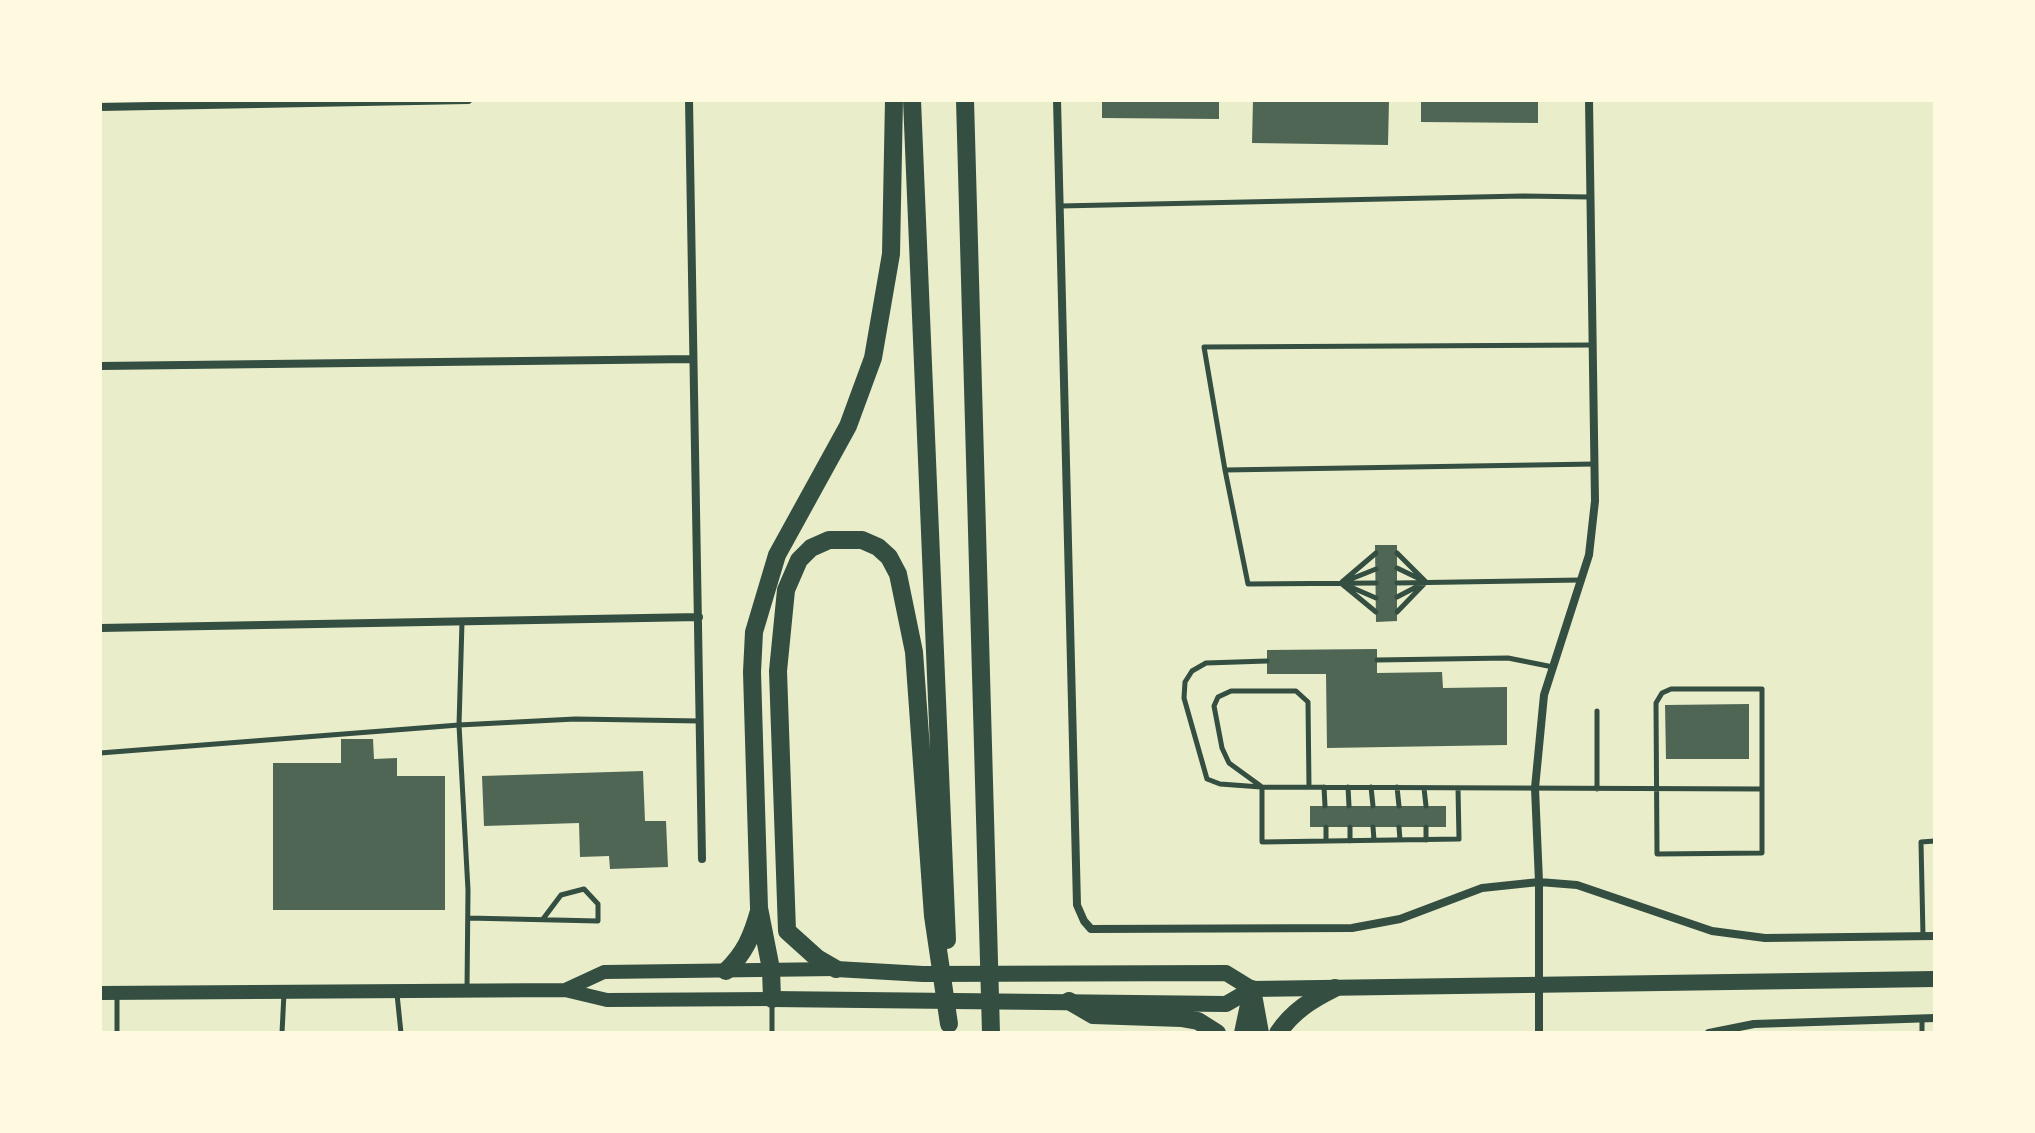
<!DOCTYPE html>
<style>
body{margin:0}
#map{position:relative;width:2035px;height:1133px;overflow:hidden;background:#e9edc9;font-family:Jost,sans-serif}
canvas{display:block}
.frame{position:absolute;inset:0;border:102px solid #fefae0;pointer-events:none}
</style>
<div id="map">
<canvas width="2035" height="1133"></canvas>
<div class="frame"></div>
</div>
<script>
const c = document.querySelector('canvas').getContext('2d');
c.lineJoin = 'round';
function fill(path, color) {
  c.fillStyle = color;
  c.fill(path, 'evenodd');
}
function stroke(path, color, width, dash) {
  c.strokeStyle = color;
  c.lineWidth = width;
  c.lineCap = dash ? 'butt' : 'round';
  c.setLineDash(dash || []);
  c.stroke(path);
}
const building = new Path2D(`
 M1102,100H1219V119L1102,118Z
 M1253,100H1389L1388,145L1252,143Z
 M1421,100H1538V123L1421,122Z
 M1375,545H1397V621L1376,622Z
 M1377,649V673L1442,672L1443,688L1507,687V745L1327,748L1326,674H1267V650Z
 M1749,704V759H1666L1665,705Z
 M341,739H373L374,759L397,758V776H445V910H273V763H341Z
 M643,771L645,821H666L668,867L610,869L609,856L580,857L579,823L484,826L482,776Z
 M1310,806H1446V827H1310Z`);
const service = new Path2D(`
 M1060,206L1523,196L1589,197
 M1592,345L1204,347L1225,470L1595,464
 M1225,470L1248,584L1376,583
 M1397,553L1426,582
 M1397,568L1422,580
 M1346,581L1376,569
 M1342,582L1376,553
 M1397,583L1580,580
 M1342,584L1376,612
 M1346,585L1376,598
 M1397,597L1422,584
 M1397,612L1425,583
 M1377,660L1508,658L1553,667
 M1597,711V789
 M100,753L459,725L462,622
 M1261,787L1220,784L1207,779L1184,698L1185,682L1192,671L1206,663L1267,661
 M1262,787L1229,763L1222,748L1214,706L1218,697L1231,691H1296L1308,702L1309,787
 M1324,787L1325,806
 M1348,787L1349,806
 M1371,787L1373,806
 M1397,787L1399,806
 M1424,788L1426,806
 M1458,788L1459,839L1262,842V787C1429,787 1595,789 1762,789V689H1671L1662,693L1656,703L1657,854L1762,853V789
 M1326,827V841
 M1350,827V841
 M1373,827L1374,840
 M1399,827L1400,840
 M1426,840V827
 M468,918L598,921V904L584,889L561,895L543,919
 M1923,936L1921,842L1935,841
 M467,990L468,890L459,725L575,719L700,721
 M397,994L401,1033
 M117,1033V994
 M282,1033L284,993
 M772,1033V1004
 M1922,1033V1019`);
const minor = new Path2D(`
 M689,100L702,859
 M1057,100L1077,905L1084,921L1091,929L1352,928L1400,919L1482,888L1539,882L1577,885L1712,931L1765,938L1935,936
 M100,107L468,100
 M100,366L693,359
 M100,628L699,617
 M1539,1033V882L1535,788L1544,695L1589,555L1595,501L1589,100
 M1709,1033L1754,1024L1935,1018`);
const primary = new Path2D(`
 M565,990L604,972L836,969
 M100,993L565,990L607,1000L772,999`);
const trunk = new Path2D(`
 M836,969L923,974L1226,973L1252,989
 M772,999L1226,1004L1252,989L1935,979`);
const motorway = new Path2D(`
 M912,100L947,940
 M965,100L991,1033
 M836,969L817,958L787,931L778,671L786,590L799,560L811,548L829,540H862L878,547L889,557L898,574L914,652L933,916L949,1024
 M726,971C745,953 752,936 759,911
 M1252,989L1260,1033
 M772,999L771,969L759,908L752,672L754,632L777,555L848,426L873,358L891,254L894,100
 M1069,1001L1093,1015L1181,1018L1198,1021L1217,1033
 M1243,1033L1250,1000
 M1278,1033C1293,1011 1311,1000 1335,988`);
fill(building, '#4f6655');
stroke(service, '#344e41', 5);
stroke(minor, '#344e41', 8);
stroke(primary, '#344e41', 14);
stroke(trunk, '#344e41', 16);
stroke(motorway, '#344e41', 18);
</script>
